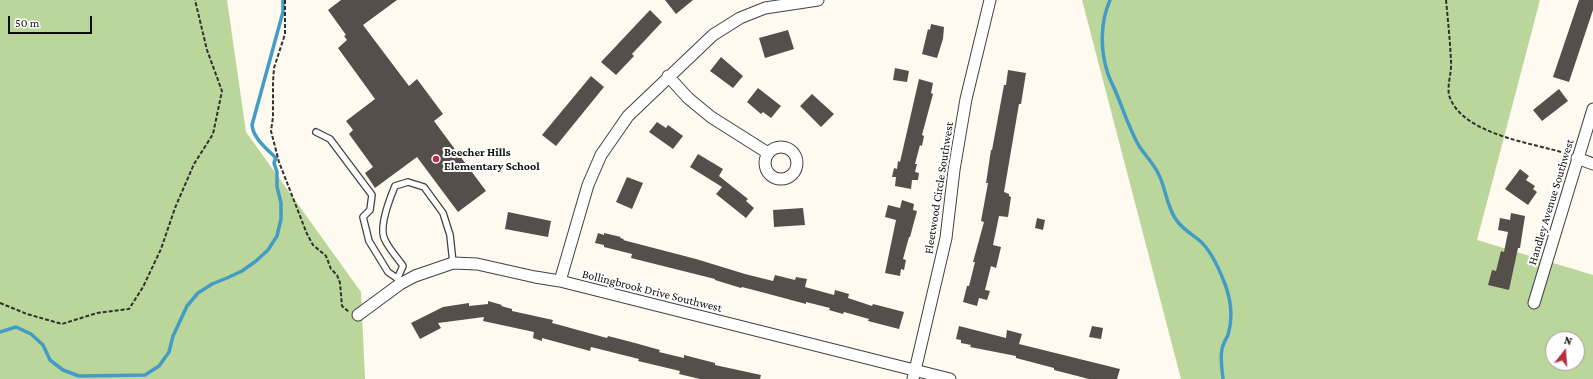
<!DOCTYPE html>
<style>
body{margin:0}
#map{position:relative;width:1593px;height:379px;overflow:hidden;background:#fefaf0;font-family:"Crimson Pro",serif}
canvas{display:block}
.north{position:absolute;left:1545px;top:331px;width:40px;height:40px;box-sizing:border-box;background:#fff;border:1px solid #9f9f9f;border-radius:50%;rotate:17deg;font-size:11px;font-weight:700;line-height:16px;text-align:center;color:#0e0e0e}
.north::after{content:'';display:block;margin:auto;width:14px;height:18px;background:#b62e40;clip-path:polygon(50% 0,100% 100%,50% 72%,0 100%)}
.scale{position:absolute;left:8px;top:16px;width:84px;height:18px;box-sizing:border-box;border:2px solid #0e0e0e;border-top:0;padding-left:5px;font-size:12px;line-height:14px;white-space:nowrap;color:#0e0e0e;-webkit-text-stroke:3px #fff;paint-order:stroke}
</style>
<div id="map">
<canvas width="1593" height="379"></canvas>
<div class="north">N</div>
<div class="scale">50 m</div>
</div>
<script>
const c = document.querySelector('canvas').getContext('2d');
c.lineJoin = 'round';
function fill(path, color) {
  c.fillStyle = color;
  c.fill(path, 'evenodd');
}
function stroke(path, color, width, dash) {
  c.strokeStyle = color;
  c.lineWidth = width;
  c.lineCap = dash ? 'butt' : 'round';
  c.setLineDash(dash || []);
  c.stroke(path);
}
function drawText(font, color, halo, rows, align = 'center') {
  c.font = font + ' "Crimson Pro",serif';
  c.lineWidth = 4;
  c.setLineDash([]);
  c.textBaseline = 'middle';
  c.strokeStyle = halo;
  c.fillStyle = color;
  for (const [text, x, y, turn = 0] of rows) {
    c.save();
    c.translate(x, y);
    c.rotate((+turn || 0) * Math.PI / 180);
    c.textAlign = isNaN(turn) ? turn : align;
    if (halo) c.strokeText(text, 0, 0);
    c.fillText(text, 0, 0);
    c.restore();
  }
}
const forest = new Path2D(`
 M0,0H227L246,132L361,292L365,379H0Z
 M1082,0H1540L1477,240L1593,275V379H1181ZM1553,339H1577V363H1553Z`);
const stream = new Path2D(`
 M1110,0C1100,23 1100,50 1108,74C1110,80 1113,85 1115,90C1123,109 1129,128 1139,146C1145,155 1153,163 1158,173C1166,188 1166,204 1175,218C1181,228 1190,233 1199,240C1210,249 1220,271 1225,284C1231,300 1233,318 1228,335C1226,339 1223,344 1222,349C1220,358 1222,369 1223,379
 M0,332L16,327L31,334L43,345L50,360L63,370L79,376L145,375L159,366L169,352L173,336L187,306L198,293L212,284L227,278L242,271L256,261L268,250L277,236L281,219V203L277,187V172L274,163L276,158C267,149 253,138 252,125L283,12V0`);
const building = new Path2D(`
 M341,0H397L363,25L409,86L417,79L443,114L434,121L486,191L458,212L417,157L375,188L365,173L373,167L349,134L353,130L346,121L375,99L338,48L347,40L344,36L346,35L328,10Z
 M665,0H693L676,14Z
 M1579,0H1593V10L1569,82L1553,77Z
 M650,10L662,22L632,54L634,56L616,75L601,62Z
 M931,24L944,27L943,39L937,58L922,54L928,29L930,30Z
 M788,30L794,49L765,58L759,38Z
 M721,57L743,76L733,88L710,71Z
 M895,68L909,71L907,82L893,80Z
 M1008,70L1026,73L1021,104H1019L1004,192L1009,194V196L1011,197L1008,217L999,216L993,245L1001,247L996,268L991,266L985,290L990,291L987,300L979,298L977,306L963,302L967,286H969L975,262H973L984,222L981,221L988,183H986L991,150H992L1004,85H1006Z
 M591,76L604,87L556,146L542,135Z
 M919,79L933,83L931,93L933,94L922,135L924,136L922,146L920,145L915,164H917L915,172L919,173L918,180H912L911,189L895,186L896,177H892L894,168L897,169L898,161L900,162Z
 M758,88L781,106L771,118L763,112L761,114L747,102Z
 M1559,89L1568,101L1542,121L1533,110Z
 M812,94L834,114L821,127L800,106Z
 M657,122L666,128L668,125L683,136L673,149L649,132Z
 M698,154L723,169L719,176L748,199L746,201L754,208L746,218L716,194L722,187L690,167Z
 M1520,169L1529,176L1526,180L1535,186L1533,189L1537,192L1528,205L1505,189Z
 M627,177L643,183L632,209L616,202Z
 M902,200L914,204L913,210L917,211L910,237H909L903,259L906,260L904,270L901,269L900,276L885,273L896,220L885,217L888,205L900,208Z
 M803,208L805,225L774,227L773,210Z
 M508,212L551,221L548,237L505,229Z
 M1511,213L1525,216L1520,248H1518L1509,290L1488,285L1492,270L1496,271L1501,251L1504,252L1508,232L1498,230L1500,218L1510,220Z
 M1037,218L1045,220L1043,230L1035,228Z
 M598,233L604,235V233L621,237L620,238L624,239L623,240L696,259L745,274L773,281L775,275L795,280L796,277L807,279L805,287L834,295L835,290L849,294L848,298L872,306L873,304L904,312L899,329L868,321L869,319L844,312L843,314L829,310L830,308L806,302V304L765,293L742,287L741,288L715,280V279L631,258L632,254L604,247V245L595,243Z
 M488,301L502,305L501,306L512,309V311L553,320L552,323L556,324L607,338L608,336L635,343L660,350L659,352L684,358V355L715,363V365L761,375L760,379H700L679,374L680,371L638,361L639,359L591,347L590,351L542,338V341L533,338L534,332L483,321L484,317L438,323L441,328L420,339L411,323L443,307L469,303V306L488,304Z
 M959,326L1006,338L1007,330L1022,334L1019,344L1120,369L1117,379H1089L1054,370V368L1016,358V356L970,347L971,345L961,343V340L956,339Z
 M1092,326L1103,328L1101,339L1089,337Z`);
const path = new Path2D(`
 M285,0V34L274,68L273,82V117L271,131L279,162L307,234L313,245L326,256L331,269L337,275L340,283L342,306L349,312
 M1446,0C1448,20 1450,41 1451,61C1452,72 1447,84 1449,95C1461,135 1534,143 1568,154
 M0,303L27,314L62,324L97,313L129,309L143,287L161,249L175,208L194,164L213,134L222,91L207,50L195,0`);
const lane = new Path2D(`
 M316,132L330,139L372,195L370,210L363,217L369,241L388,272L398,279
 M398,277L403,266C397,257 389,249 385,240C378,228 390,198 395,186L408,182L424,187L443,213L450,235L453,263`);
const street = new Path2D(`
 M668,76L688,98L711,117L768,153
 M765 163a16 16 0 1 1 32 0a16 16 0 1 1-32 0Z
 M1577,158L1593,164
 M560,281L588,185L601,155L628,116L713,35L740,18L765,8L818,0
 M1534,303L1593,109
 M358,315L400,284L415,276L453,263L477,264L535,277L560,281L950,379
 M913,379L946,238L954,170L966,99L990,0`);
const markers = [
 [436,159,4,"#b62e40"]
];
const poiNames = [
 ["Beecher Hills",444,152],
 ["Elementary School",444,166]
];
const streetNames = [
 ["Fleetwood Circle Southwest",939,188,-81],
 ["Handley Avenue Southwest",1551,202,-73],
 ["Bollingbrook Drive Southwest",652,291,14]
];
fill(forest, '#bbd69b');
stroke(stream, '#439cc5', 3.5);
fill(building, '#564e4b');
stroke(lane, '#414141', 8);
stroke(street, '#414141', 13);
stroke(path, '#303030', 2, [4, 2]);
stroke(lane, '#fff', 5.5);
stroke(street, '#fff', 11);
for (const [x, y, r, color] of markers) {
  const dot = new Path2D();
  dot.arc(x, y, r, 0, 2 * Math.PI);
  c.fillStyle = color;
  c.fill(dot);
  stroke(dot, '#fff', 1.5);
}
drawText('bold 12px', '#0e0e0e', '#fff', poiNames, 'left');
drawText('12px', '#0e0e0e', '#fff', streetNames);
</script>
